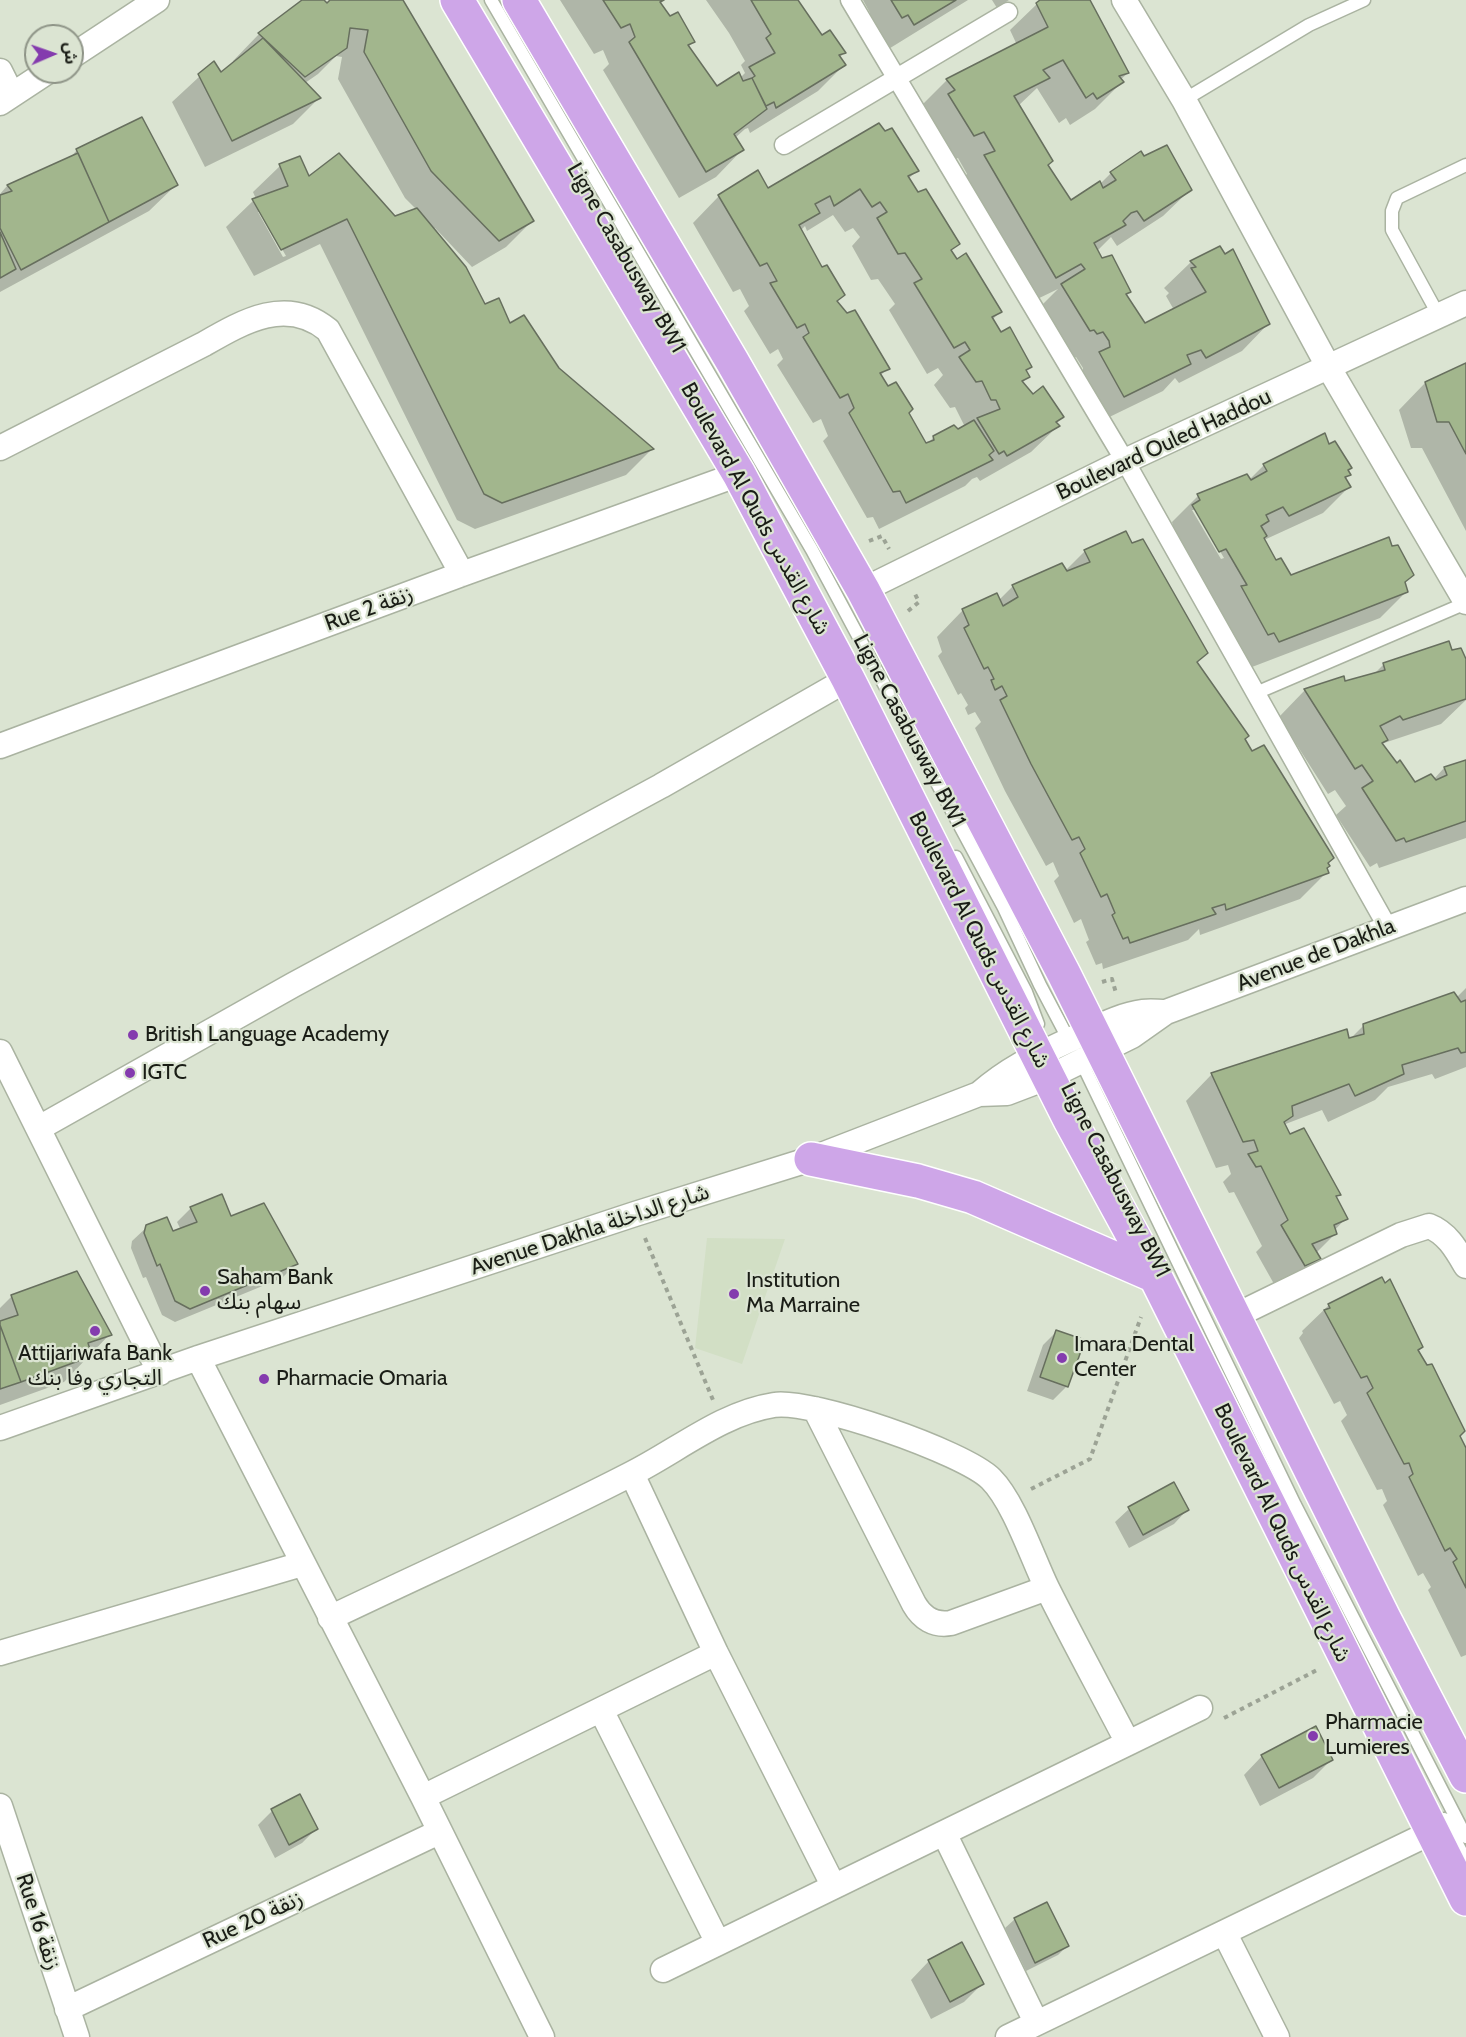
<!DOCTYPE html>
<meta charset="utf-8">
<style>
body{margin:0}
#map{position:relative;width:1466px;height:2037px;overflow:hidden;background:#dbe4d2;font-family:Cabin,"Noto Sans Arabic",sans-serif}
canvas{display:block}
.north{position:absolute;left:24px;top:24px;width:60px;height:60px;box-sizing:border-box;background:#dbe4d2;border:2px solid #8e9487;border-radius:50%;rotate:88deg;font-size:16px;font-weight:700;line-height:24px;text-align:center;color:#1a1d16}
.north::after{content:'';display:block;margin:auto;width:21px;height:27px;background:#843bae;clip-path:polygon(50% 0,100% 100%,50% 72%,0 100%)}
</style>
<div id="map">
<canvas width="1466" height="2037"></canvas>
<div class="north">ش</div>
</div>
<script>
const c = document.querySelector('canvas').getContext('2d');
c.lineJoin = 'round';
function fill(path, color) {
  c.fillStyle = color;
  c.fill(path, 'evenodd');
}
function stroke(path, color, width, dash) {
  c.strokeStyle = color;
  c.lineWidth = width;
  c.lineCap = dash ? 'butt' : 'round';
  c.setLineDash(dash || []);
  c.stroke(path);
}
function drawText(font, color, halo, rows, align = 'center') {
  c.font = font + ' Cabin,"Noto Sans Arabic",sans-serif';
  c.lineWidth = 4.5;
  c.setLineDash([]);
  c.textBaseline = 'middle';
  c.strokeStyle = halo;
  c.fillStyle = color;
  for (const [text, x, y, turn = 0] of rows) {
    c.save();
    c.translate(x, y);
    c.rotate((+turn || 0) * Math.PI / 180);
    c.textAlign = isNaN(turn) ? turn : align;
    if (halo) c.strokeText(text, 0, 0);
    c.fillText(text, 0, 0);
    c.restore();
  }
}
const built = new Path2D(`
 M707,1238L785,1239L742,1364L695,1348Z`);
const shadow = new Path2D(`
 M305,0H322L327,5L332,0H401L532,221L506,247L472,267L435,228L433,230L485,306L509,325L652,449L626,475L475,529L457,520L320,244L254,276L226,227L253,201L256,199L253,192L280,166L394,217L417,210L405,198L338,79L342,57L336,56L318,74L305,83L319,98L293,124L205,167L172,102L213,64L220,74L235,63L233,61L259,34ZM258,212H261L286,256L283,257Z
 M560,0H664L660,4L669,18L693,42L688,47L717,88L740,78L745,73L741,65L745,61L729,33L706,0H796L822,37L844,53L839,58L844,65L818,91L750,133L748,128L745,129L735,138L742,150L716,177L679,198L603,70L609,64L603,50L594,54Z
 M863,0H968L887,50L861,21L870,13Z
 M992,0H1009L997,8Z
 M1043,0H1088L1128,73L1120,80L1122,82L1095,109L1070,125L1066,118L1059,123L1037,88L1018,106L1047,166L1071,203L1100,184L1111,173L1144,158L1190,190L1163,216L1117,246L1111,237L1097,251L1102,260L1130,292L1125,296L1144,325L1174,310L1166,296L1169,293L1164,288L1191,262L1220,248L1268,324L1242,351L1179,383L1175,378L1163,391L1097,423L1073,380L1083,370V368L1076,357L1070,359L1035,312L1058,289L1029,303L959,182L967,174L958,158L947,162L920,107L947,80L1017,45L1010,30L1037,4Z
 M77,150L176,185L149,211L0,292V194L7,186L68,160Z
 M917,171L908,179L917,194L958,244L950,251L1000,312L992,320L1000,334L1031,367L1025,372L1028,377L1022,383L1033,397L1062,417L1055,423L1058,426L1031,452L980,481L977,477L972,479L965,486L879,529L873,517L867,518L823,441L828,436L821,419L813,423L777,365L783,359L778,349L770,354L744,311L749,306L740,289L733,292L693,223L719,196ZM833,215L845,232L853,228L860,237L852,246L871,280L878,279L895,304L889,310L927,374L938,368L943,375L934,385L950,408L955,407L965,427L958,431L934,437L925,446L907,413L880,376L888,368L836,302L843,295L821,269L800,231L805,226L807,231Z
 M1466,364V531L1422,448H1411L1399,410L1425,383Z
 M1329,446L1350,468L1347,471L1349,475L1345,479L1349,487L1323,513L1264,540L1276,562L1291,577L1403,583L1406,592L1380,618L1252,667L1247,659L1242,661L1215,614L1219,610L1199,575L1166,533L1173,526L1172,522L1198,496L1249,480L1264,465ZM1192,510H1196L1224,558L1221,559Z
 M1085,551L1196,663L1244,740L1327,864V872L1300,899L1200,935L1199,929L1188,940L1103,969L1102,963L1096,965L1086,942L1089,940L1081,919L1074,923L1054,881L1059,876L1053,862L1046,866L1005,791L975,728L981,722L975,712L968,715L965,708L968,705L961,693L958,695L938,656L942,652L937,637L963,610L999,600L1013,586L1065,571Z
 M1448,643L1451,652L1466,663V700L1441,724L1381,744L1414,784L1434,779L1444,768L1466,762V838L1379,868L1377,863L1370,867L1336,815L1346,806L1335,790L1328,794L1279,717L1305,690L1344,683L1373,675L1383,665Z
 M1466,988V1067L1435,1079L1432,1074L1388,1087L1375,1100L1328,1122L1322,1110L1283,1125L1289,1136L1339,1195L1335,1198L1346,1218L1334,1231L1335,1234L1316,1253L1319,1258L1293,1285L1278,1291L1256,1252L1262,1246L1234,1192L1229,1193L1223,1182L1231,1174L1228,1165L1216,1168L1186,1101L1212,1074L1348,1041L1363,1026L1456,998Z
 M191,1208L231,1218L296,1264L282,1278L175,1322L162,1315L146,1277L143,1278L131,1248L132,1241L147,1227L172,1233L181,1230L177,1222Z
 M12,1296L110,1334L64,1382L0,1405V1308Z
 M1329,1305L1416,1351L1466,1451V1655L1461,1657L1428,1590L1431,1587L1423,1573L1418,1576L1383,1505L1387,1501L1382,1489L1377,1490L1341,1421L1347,1415L1340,1401L1334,1404L1299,1338L1303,1333L1302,1331Z
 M1057,1331L1067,1386L1053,1400L1027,1391L1043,1345Z
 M1174,1484L1187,1510L1174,1524L1129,1548L1115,1522L1129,1509Z
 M1262,1756L1331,1760L1313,1778L1260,1806L1244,1775Z
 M299,1796L316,1829L302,1843L275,1858L258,1825L272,1811Z
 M1015,1919L1067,1946L1058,1955L1026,1971L1005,1928Z
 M929,1961L982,1984L964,2002L931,2019L911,1980Z`);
const building = new Path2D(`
 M302,0H324L327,3L330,0H403L534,221L499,241L431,171L364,52L368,30L350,28L347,48L305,77L258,33Z
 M603,0H664L660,2L670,16L678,12L695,42L688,45L717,86L739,72L743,81L752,78L767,109L734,134L744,150L706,172L629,42L635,37L630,24L621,28Z
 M751,0H798L822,35L830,30L846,53L839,55L846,65L776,108L774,102L766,106L752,78L755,76L749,67L775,53L766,38L771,34Z
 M891,0H956L914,25L908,15L902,18Z
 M1040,0H1090L1129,73L1119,76L1124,82L1097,99L1093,93L1086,98L1063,60L1043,70L1050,78L1014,96L1053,161L1048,165L1071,200L1100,181L1103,188L1116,180L1110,172L1141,151L1144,156L1167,145L1192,190L1144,221L1137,211L1131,213L1123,221L1126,225L1094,243L1102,258L1112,255L1131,292L1126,294L1145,323L1206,292L1191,268L1196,267L1190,261L1220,246L1225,254L1233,249L1270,324L1206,358L1201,350L1187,355L1191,364L1124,397L1099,352L1110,347L1109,341L1103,332L1097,334L1094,330L1090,331L1061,284L1085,269L1081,264L1056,278L984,155L995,151L984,132L974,136L948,94L955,90L946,79L1048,27L1036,3Z
 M263,38L321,98L232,141L198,74L214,61L221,72Z
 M142,117L178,185L109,222L76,149Z
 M879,123L885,131L892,128L919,171L908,176L918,192L926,189L960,244L951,250L957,259L966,253L1002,312L992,317L1001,332L1010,327L1032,367L1026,370L1030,377L1022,381L1033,394L1043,386L1064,417L1056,422L1060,426L1007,456L1004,451L999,454L977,418L1000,409L996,400H991L982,381L976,382L959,357L970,350L965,342L954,348L914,283L922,279L905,253L898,254L877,218L887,212L880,202L872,207L860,189L834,206L830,196L815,204L820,213L799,225L822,267L827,265L845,295L837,301L847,313L855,310L890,369L880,373L888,386L896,382L913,409L909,413L926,443L934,440L933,436L954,425L958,429L974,420L994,451L989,455L993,460L906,503L900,491L893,492L849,413L854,408L848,394L840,398L803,337L809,333L805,324L797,328L770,283L777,281L767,263L760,266L718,195L758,170L768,188Z
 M78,153L109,222L21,270L0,228V195L12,191L7,185Z
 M339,153L395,216L417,208L466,267L485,304L499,298L510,323L524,315L559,368L654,449L502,503L484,494L347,219L281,250L252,199L288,186L279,164L300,156L309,176Z
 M0,232L16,269L0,278Z
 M1466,363V454L1449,422H1437L1425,382Z
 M1325,433L1329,444L1335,441L1352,468L1348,470L1351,475L1345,477L1351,487L1289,516L1283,507L1266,515L1269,521L1261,526L1267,536L1264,538L1276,560L1281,558L1291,575L1389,537L1392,546L1398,545L1414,575L1405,582L1408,592L1279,642L1274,633L1268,635L1241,586L1247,585L1226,549L1219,552L1192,505L1200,500L1197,494L1247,474L1251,480L1267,471L1263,464Z
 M1126,531L1132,543L1143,539L1208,653L1197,662L1249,736L1245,739L1252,751L1264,745L1334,858L1328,863L1330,866L1327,868L1329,873L1226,910L1225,904L1212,908L1216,914L1130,943L1128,937L1123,939L1112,915L1115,913L1107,894L1101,897L1080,853L1085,849L1079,837L1072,840L1031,764L1000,700L1007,696L1002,686L995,690L991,680L994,679L988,667L984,669L964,628L969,625L962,609L997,593L1003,606L1018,597L1012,585L1062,563L1067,571L1090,562L1084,550Z
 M1449,641L1452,650L1461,648L1466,659V699L1403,720L1400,716L1380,726L1388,740L1382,743L1397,763L1400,760L1415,782L1431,774L1436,780L1447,775L1444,767L1466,760V821L1406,842L1404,838L1396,841L1362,788L1373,781L1362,765L1355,769L1304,689L1344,676L1345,681L1385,670L1383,663Z
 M1454,992L1461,1002L1466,1000V1052L1461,1053L1458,1048L1402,1065L1404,1074L1355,1096L1349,1084L1292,1106L1293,1116L1284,1122L1290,1134L1304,1128L1341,1195L1336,1196L1348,1219L1334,1225L1337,1234L1312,1244L1321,1259L1305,1266L1281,1225L1288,1220L1261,1166L1256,1167L1248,1154L1258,1151L1254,1140L1243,1142L1211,1073L1347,1029L1349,1038L1364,1034L1363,1024Z
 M222,1194L231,1216L264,1203L298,1264L190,1309L175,1301L160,1264L157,1266L144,1233L146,1225L167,1217L173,1231L197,1222L190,1207Z
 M77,1271L112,1335L88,1343L92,1356L21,1382L0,1325V1321L18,1315L11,1295Z
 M1382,1277L1385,1283L1390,1279L1423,1347L1418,1350L1427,1365L1432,1364L1465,1431L1460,1436L1466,1448V1588L1453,1562L1457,1559L1450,1548L1445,1551L1409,1477L1413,1474L1409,1463L1404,1464L1367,1393L1373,1388L1367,1376L1361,1378L1324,1310L1330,1308L1328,1304Z
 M0,1325L21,1382L0,1389Z
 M1056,1330L1085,1340L1068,1387L1040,1377Z
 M1174,1482L1189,1510L1143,1535L1128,1507Z
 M1316,1726L1333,1760L1279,1788L1261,1755Z
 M300,1794L318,1829L289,1845L271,1809Z
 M1047,1902L1069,1946L1035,1963L1014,1918Z
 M962,1942L984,1984L950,2002L928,1960Z`);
const path = new Path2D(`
 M869,541L882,536L889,549
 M908,611L919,602L914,592
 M1102,982L1112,979L1116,993
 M645,1238L713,1400
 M1031,1489L1090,1459L1141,1317
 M1224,1718L1319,1669`);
const service = new Path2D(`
 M491,0L812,550L1004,908L1040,985L1071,1044
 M1184,100L1309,25L1364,0
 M1439,316L1392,230V211L1397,198L1466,165
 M1256,693L1466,603
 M956,857L1026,992L1038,1024
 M1080,1059L1295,1505L1466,1837
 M1444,1819L1466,1861`);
const pedestrian = new Path2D(`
 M850,0L1125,461L1388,928
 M784,145L1008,12`);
const minor = new Path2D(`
 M1124,0L1184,100L1329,368L1466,602
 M72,56L157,0
 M0,71L12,95
 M0,103L47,72
 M0,448L204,344C244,321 287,296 328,330L462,574
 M863,590L1125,461L1466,303
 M0,746L462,574L739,474
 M0,1052L160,1373
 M979,1094C1011,1066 1040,1054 1078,1036C1098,1027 1120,1015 1143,1012C1150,1011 1158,1012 1166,1012
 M39,1128L293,985L661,786L848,679
 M1233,1317L1401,1235L1429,1226C1447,1233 1456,1249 1466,1266
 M198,1358L423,1797L542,2037
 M815,1409L914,1604C922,1618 934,1626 951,1623L1047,1588
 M0,1428L198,1358L635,1214L811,1159L979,1094L1007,1093L1049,1077L1132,1036L1166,1012L1466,899
 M632,1474L716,1653L833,1885
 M330,1618C430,1570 532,1525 631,1474C677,1451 722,1413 774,1405C811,1399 964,1452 991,1479C1014,1502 1032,1557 1047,1588C1073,1640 1101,1691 1128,1743
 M0,1653L302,1564
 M601,1710L718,1943
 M423,1797L716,1653
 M0,1806L77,2037
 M944,1833L1036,2022
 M1225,1934L1277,2037
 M663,1970L1200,1708
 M67,2009L439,1832
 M1008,2037L1432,1832`);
const primary = new Path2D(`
 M457,0L739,474L848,679L1070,1120L1155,1276L1466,1899
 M519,0L732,361L863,590L1064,974L1384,1618L1466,1776
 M811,1159L918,1181L973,1197L1155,1276`);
const markers = [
 [133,1035,6,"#843bae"],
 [130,1073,6,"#843bae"],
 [205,1291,6,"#843bae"],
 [734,1294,6,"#843bae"],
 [95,1331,6,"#843bae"],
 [1062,1358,6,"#843bae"],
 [264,1379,6,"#843bae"],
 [1313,1736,6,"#843bae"]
];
const streetNames = [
 ["Ligne Casabusway BW1",626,258,60],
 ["Boulevard Ouled Haddou",1164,445,-25],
 ["Boulevard Al Quds شارع القدس",755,509,61],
 ["Rue 2 زنقة",369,609,-20],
 ["Ligne Casabusway BW1",909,731,62],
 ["Boulevard Al Quds شارع القدس",979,940,63],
 ["Avenue de Dakhla",1316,955,-21],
 ["Ligne Casabusway BW1",1115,1180,63],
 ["Avenue Dakhla شارع الداخلة",590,1230,-18],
 ["Boulevard Al Quds شارع القدس",1282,1533,64],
 ["Rue 20 زنقة",253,1920,-25],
 ["Rue 16 زنقة",38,1922,72]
];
const poiNames = [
 ["British Language Academy",145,1035],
 ["IGTC",142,1073],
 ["Saham Bank",217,1278],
 ["سهام بنك",217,1303],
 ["Institution",746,1281],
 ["Ma Marraine",746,1306],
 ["Imara Dental",1074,1345],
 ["Center",1074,1370],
 ["Attijariwafa Bank",95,1354,"center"],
 ["التجاري وفا بنك",95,1379,"center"],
 ["Pharmacie Omaria",276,1379],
 ["Pharmacie",1325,1723],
 ["Lumieres",1325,1748]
];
fill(built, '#d2dfc5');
fill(shadow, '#0003');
fill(building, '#a2b68d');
stroke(building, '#676f5e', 1.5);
stroke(service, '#aab3a1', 15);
stroke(pedestrian, '#aab3a1', 21);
stroke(minor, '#aab3a1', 27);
stroke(primary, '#fff', 36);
stroke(path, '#9ca395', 4, [4.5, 4.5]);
stroke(service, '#fff', 12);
stroke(pedestrian, '#fff', 18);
stroke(minor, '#fff', 24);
stroke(primary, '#cea6e8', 33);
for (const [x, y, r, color] of markers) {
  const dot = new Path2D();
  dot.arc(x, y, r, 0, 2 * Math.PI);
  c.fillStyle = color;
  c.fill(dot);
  stroke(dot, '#dbe4d2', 2);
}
drawText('22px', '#1a1d16', '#dbe4d2', streetNames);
drawText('22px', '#1a1d16', '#dbe4d2', poiNames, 'left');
</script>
